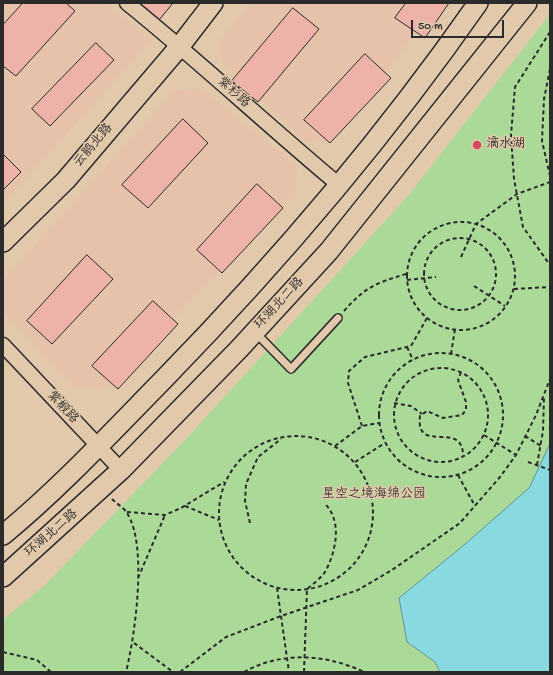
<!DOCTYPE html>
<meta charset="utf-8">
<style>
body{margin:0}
#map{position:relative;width:553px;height:675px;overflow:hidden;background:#e3c9ab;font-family:"Gochi Hand",sans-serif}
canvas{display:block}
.frame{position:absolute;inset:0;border:4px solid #2b2b2b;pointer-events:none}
.scale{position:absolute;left:411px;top:20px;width:93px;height:18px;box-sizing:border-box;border:2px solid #2b2b2b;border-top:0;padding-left:5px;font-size:12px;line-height:14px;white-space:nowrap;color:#2b2b2b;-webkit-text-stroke:3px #e3c9ab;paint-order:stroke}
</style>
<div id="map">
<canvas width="553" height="675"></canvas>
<div class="frame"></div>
<div class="scale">50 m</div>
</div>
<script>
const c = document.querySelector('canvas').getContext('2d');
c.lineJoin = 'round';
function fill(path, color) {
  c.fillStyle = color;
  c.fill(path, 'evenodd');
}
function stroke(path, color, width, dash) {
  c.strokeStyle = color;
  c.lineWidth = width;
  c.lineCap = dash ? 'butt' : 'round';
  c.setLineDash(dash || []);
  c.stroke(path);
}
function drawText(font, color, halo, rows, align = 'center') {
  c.font = font + ' "Gochi Hand","LXGW WenKai TC",sans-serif';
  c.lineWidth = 3;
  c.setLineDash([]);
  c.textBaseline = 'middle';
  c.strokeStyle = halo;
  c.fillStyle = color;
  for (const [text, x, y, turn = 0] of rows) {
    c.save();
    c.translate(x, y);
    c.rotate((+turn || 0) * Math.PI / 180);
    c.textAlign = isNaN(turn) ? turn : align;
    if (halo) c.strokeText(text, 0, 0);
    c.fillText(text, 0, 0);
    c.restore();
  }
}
const built = new Path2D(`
 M3,3H106L152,40L3,204Z
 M251,3H440L331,140L304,141L221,60L220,40Z
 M201,89L297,165L296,192L105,389L75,388L3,311V281L174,91Z`);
const green = new Path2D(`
 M550,14V672H3V620L44,586L187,438L408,196Z`);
const water = new Path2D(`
 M550,444V672H440L435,662L407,642L399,598L464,545L529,488Z`);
const building = new Path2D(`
 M23,3H66L75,11L16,76L3,66V25Z
 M138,3H173L159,20Z
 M406,3H449L425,38L395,18Z
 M293,8L319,29L258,102L232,81Z
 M96,43L114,60L50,126L32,109Z
 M365,54L391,78L330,143L304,120Z
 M183,119L208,143L148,208L122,185Z
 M3,154L21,172L3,190Z
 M257,184L283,208L222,273L197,250Z
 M87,255L113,279L52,344L27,321Z
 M153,301L178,324L118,389L92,366Z`);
const path = new Path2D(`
 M550,32L515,87L511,135L514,179L523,227L550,265
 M550,69L544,99L542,141L550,176
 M407 276a54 54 0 1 1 108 0a54 54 0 1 1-108 0Z
 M424 274a36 36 0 1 1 72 0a36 36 0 1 1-72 0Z
 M461,257L476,224L517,194L550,182
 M407,280L436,277
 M474,286L505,306
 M514,289L550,287
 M344,311C365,287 376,283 406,274
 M407,347L413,360
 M379 415a62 62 0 1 1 124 0a62 62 0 1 1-124 0Z
 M451,354L455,329
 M394 415a47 47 0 1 1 94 0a47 47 0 1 1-94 0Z
 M461,372L458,380L466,402V410L462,415L443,418L427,411L420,416C415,456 464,418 463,457
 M394,403L411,406L422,414
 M362,426L348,383L349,371L365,357L411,346L427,318
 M484,435L516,455
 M219 513a77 77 0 1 1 154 0a77 77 0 1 1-154 0Z
 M525,436L541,446
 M335,446L362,426L379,423
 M355,462L385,443
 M528,462L550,470
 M537,465L543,431L544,397
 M458,475L475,506
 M112,499C116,503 124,508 127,513C148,545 135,636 126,672
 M185,506L219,520
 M127,512L165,515L181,508L224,482
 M250,523L245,501L246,484L258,457L281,439
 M138,578L165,515
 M277,588L289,672
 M134,643L173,672
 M3,652L37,660L51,672
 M180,672L226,637L281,616L358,590L392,570L460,523L500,477L516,455L536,415L550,379
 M244,672C282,651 326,654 364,672
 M304,672L307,589C313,584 321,578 325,572C336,552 343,520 324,503`);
const lane = new Path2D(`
 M255,332L291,369L338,318`);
const street = new Path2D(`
 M127,3C199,61 267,125 339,185
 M3,345L121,470`);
const secondary = new Path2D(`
 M3,242L66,180L180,46L213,3
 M3,535C60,488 111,433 163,380C277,263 384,138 478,3
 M3,577L121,470L239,349L329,251L527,3`);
const markers = [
 [477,145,5,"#d1495b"]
];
const streetNames = [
 ["紫杉路",233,93,42],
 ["云鹃北路",94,146,-50],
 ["环湖北二路",280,304,-47],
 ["紫椴路",62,408,47],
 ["环湖北二路",52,534,-41]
];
const poiNames = [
 ["滴水湖",486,145]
];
const parkNames = [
 ["星空之境海绵公园",374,495]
];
fill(built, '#e6c2aa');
fill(green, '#aad998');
fill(water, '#89dae0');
stroke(water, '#639498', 1);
fill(building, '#edb3a9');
stroke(building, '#2b2b2b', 1);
stroke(lane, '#2b2b2b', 10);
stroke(street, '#2b2b2b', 17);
stroke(secondary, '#2b2b2b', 22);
stroke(path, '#2b2b2b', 2, [4, 3]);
stroke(lane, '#e3c9ab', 7);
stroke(street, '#e3c9ab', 14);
stroke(secondary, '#e3c9ab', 19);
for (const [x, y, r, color] of markers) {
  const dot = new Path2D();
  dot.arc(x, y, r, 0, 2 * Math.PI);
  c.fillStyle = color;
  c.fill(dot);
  stroke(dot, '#e3c9ab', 1.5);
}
drawText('13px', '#2b2b2b', '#e3c9ab', streetNames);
drawText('13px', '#2b2b2b', '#e3c9ab', poiNames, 'left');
drawText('13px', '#383c36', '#e3c9ab', parkNames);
</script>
